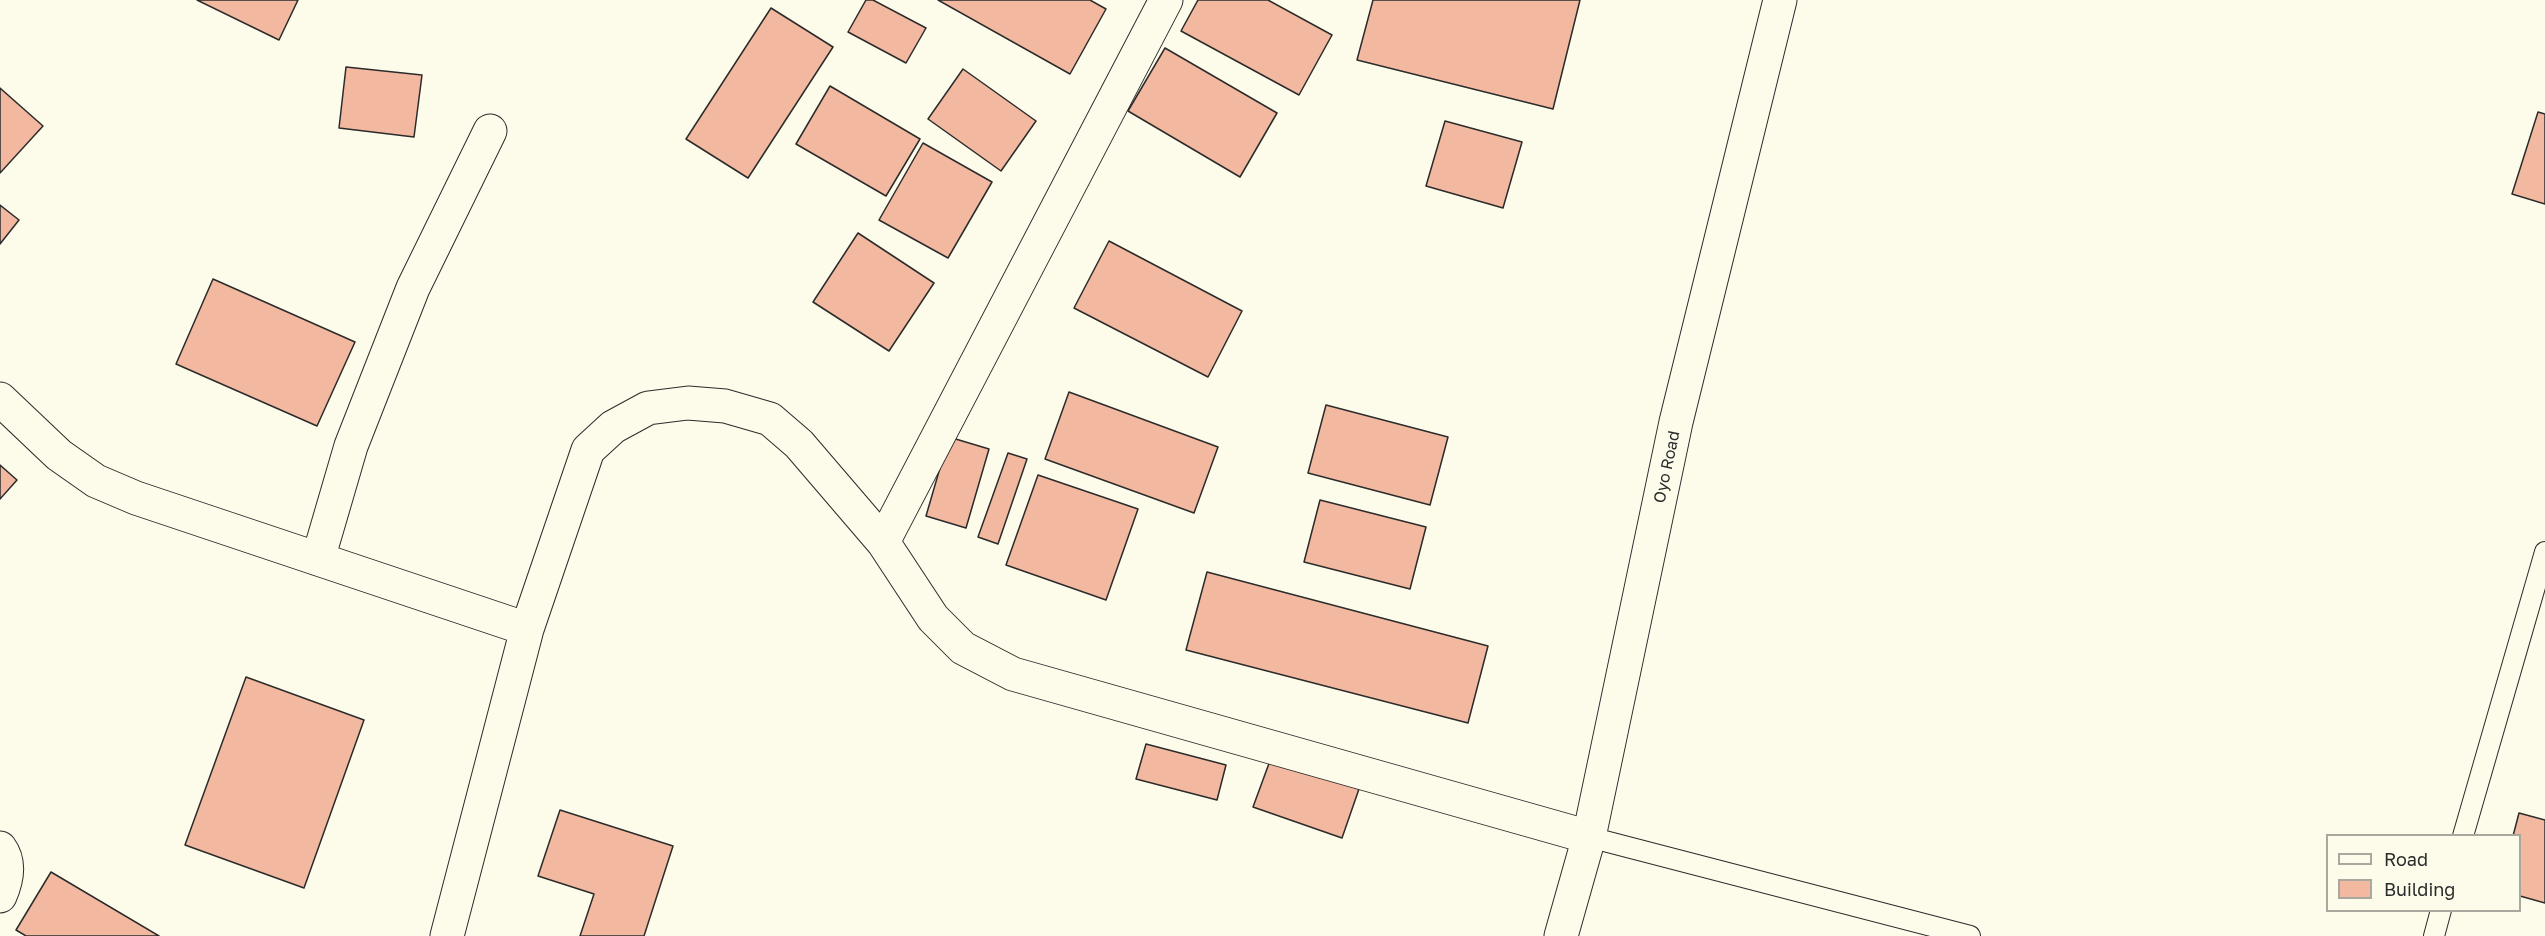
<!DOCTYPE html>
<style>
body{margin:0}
#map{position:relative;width:2545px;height:936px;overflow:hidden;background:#fdfbea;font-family:"Golos Text",sans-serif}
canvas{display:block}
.legend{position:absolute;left:2326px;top:834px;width:195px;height:78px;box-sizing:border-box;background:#fdfbea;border:2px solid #a9a89e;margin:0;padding:8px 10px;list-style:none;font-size:18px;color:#2b2b2b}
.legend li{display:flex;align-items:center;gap:12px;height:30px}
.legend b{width:30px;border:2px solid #a9a89e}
</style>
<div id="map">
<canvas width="2545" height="936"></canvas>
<ul class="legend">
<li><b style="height:8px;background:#fdfbea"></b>Road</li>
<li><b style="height:16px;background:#f2b8a0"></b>Building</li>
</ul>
</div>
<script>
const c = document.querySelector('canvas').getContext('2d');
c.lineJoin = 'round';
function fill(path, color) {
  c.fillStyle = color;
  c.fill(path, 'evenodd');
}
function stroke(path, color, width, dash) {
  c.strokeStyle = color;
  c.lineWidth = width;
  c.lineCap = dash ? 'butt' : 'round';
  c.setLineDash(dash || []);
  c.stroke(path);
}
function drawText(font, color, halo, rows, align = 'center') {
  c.font = font + ' "Golos Text",sans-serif';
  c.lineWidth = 4.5;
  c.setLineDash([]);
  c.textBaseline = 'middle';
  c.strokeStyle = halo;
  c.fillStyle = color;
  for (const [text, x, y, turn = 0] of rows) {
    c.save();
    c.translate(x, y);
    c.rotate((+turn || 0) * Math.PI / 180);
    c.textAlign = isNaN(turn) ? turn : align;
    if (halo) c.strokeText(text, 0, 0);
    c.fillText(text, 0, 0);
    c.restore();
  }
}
const building = new Path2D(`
 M197,0H298L279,40Z
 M866,0H873L926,28L906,63L848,32Z
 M938,0H1090L1106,9L1070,74Z
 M1198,0H1268L1332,35L1299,95L1181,31Z
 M1373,0H1580L1553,109L1357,60Z
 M771,8L833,47L748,178L686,139Z
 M1165,48L1277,113L1240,177L1128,111Z
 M346,67L422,75L414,137L339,128Z
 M963,69L1036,121L1001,171L928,119Z
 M830,86L920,139L886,196L796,144Z
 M0,88L43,126L0,173Z
 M2538,112L2545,114V204L2512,194Z
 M1445,121L1522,142L1503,208L1426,186Z
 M923,143L992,182L948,258L879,220Z
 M0,205L19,220L0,244Z
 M858,233L934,283L889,351L813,302Z
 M1109,241L1242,311L1208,377L1074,308Z
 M213,279L355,342L317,426L176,364Z
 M1069,392L1218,447L1194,513L1045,459Z
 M1326,405L1448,437L1430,505L1308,473Z
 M949,437L989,449L966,528L926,516Z
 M1008,453L1027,459L998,544L978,537Z
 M0,465L17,480L0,499Z
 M1038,475L1138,509L1106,600L1006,565Z
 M1320,500L1426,527L1410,589L1304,562Z
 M1207,572L1488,646L1468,723L1186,650Z
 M246,677L364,720L304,888L185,845Z
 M1146,744L1226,765L1217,800L1136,779Z
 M1271,758L1359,789L1342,838L1253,807Z
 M560,810L673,846L644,936H580L594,894L538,876Z
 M2519,813L2545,820V903L2520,896V836H2513Z
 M51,872L159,936H26L16,930Z`);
const service = new Path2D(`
 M2463,836L2545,552
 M1589,837L1970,936
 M2434,936L2441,910`);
const minor = new Path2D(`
 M0,399L59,455L96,481L136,498L527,629
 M883,542L1166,0
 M318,559L351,446L413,288L490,131
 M0,848C11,863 7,880 0,896
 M447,936L527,629L588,450L613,427L648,408L688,403L725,406L770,419L799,444L883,542L933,618L963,648L1013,674L1589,837`);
const trunk = new Path2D(`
 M1561,936L1589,837L1676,422L1780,0`);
const streetNames = [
 ["Oyo Road",1667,467,-78]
];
fill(building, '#f2b8a0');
stroke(building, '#2b2b2b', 1.5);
stroke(service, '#2b2b2b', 22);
stroke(minor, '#2b2b2b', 35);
stroke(trunk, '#2b2b2b', 35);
stroke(service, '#fdfbea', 20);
stroke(minor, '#fdfbea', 33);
stroke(trunk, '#fdfbea', 33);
drawText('16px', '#2b2b2b', '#fdfbea', streetNames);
</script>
